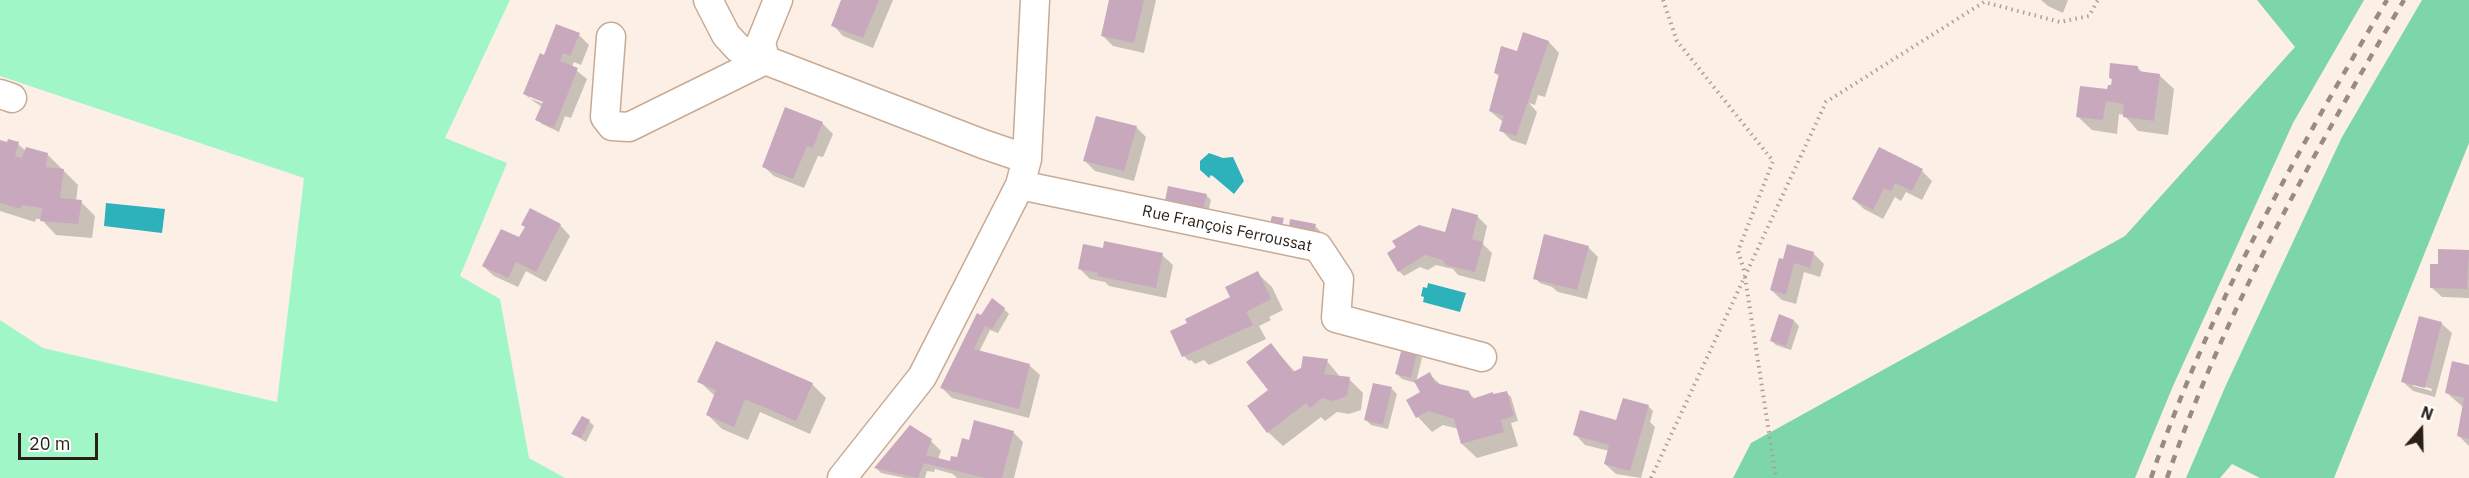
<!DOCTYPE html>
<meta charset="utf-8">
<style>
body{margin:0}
#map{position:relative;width:2469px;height:478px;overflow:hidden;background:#fcf0e6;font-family:"IBM Plex Sans",sans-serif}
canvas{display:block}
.north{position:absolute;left:2391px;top:400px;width:60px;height:60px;-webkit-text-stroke:4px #fff;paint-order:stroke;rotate:20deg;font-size:16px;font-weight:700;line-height:24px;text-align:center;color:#2a1f16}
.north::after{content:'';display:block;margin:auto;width:21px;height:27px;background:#2a1f16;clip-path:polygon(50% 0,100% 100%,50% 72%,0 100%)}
.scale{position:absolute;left:18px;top:433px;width:80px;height:27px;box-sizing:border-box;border:3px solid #2a1f16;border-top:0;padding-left:8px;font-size:18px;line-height:21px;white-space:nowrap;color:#2a1f16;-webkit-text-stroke:4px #fff;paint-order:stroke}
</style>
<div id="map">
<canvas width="2469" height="478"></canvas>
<div class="north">N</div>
<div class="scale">20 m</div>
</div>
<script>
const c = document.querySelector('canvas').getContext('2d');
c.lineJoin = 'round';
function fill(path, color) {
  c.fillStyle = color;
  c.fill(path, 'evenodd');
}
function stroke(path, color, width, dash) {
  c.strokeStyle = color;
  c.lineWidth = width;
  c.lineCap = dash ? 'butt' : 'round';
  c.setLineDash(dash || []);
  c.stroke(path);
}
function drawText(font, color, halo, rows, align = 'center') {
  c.font = font + ' "IBM Plex Sans",sans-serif';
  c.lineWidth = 4.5;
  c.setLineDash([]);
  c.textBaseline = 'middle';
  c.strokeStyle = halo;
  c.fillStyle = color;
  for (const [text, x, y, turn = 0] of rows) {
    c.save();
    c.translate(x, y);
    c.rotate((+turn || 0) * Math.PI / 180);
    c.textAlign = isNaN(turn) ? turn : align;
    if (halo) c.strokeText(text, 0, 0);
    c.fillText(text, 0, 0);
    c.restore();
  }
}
const green = new Path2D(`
 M0,0H510L445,138L507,163L460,276L500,299L529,458L565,478H0V320L43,348L277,402L304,178L0,76Z`);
const forest = new Path2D(`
 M2257,0H2364L2293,123L2173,386L2135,478H1733L1751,443L2125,236L2295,47Z
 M2422,0H2469V143L2334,478H2260L2232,464L2220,478H2186L2226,385L2342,137Z`);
const water = new Path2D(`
 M1209,153L1223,158L1233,157L1244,181L1234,194L1214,177L1211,175L1209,178L1200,170V161Z
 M106,203L165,209L162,233L104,226Z
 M1428,283L1466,293L1460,312L1423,302L1424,297L1421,296L1423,287L1427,288Z`);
const shadow = new Path2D(`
 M843,0H893L873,48L843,36L833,25Z
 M1111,0H1156L1144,53L1113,46L1102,35Z
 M2041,0H2068L2063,13L2048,6Z
 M1524,34L1549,42L1559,53L1545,97L1538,95L1535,105L1529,103L1537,112L1526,145L1511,140L1501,130L1503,122L1490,111L1500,77L1495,73L1523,55Z
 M579,35L589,45L581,65L574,62L572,67L587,79L571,118L565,116L559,132L542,124L537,119L542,107L529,98L544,104V101L530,95L529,98L525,94L545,56Z
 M2138,68L2143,73L2159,75L2174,89L2168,135L2138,131L2124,115L2119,114L2117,134L2092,130L2077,116L2113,87L2114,81L2110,78Z
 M822,123L833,134L823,157L818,156L804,188L774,176L763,166Z
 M1136,127L1146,137L1134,181L1095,171L1085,161Z
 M0,141L18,144L26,151L47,154L78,185L76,201L81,202L95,216L92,238L56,235L41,219H36L35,222L0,211Z
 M1922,171L1932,181L1922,200L1906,192L1901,201L1895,197L1883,219L1864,209L1853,199Z
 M1206,195L1211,200L1208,213L1171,206Z
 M1477,216L1487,226L1483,244L1492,253L1485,282L1458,275L1453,269L1436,265L1428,270L1420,267L1404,276L1399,271L1447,234Z
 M523,225H560L570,236L546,282L526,271L518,287L494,276L483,266L520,239L526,228Z
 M1315,226L1320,231L1319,237L1295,232Z
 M1588,247L1598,257L1587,299L1558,292L1552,287L1540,283L1535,278Z
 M2440,250L2469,251V298L2442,297L2431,287L2439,266Z
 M1813,253L1824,264L1820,277L1804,272L1796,304L1782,300L1771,290L1780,260Z
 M1162,255L1173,265L1166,298L1109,286L1105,282L1090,279L1080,269Z
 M1257,273L1272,287L1283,310L1269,317L1271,320L1259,326L1266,339L1209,365L1204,360L1195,364L1191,360L1189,361L1184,356L1233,298Z
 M1004,309L1009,314L998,333L990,330L979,352L1029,365L1040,375L1029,418L952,398L942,388L981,317Z
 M1794,321L1799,326L1791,350L1776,345L1771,340Z
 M2441,323L2452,333L2435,397L2413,391L2402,381ZM2413,383L2432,389V391L2413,386Z
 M1271,345L1296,373L1327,361L1341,378L1349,379L1363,393L1361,410L1349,414L1337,412L1325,421L1321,417L1283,446L1268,432Z
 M1417,353L1422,358L1416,382L1429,374L1442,386L1469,393L1475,399L1506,392L1511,397L1518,421L1511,423L1518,446L1477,458L1462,444L1459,429L1443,425L1432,432L1418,417L1408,401L1422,392L1416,383L1402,379L1397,374Z
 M2469,367V446L2459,436L2464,408L2447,393Z
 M699,381L812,384L826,398L810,434L760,412L748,440L722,429L708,415L715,396Z
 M1392,389L1397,394L1388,429L1371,425L1366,420Z
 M1648,406L1653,411L1650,422L1655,427L1641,478L1616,474L1605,464L1609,451L1585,445L1575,434L1618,422Z
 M589,421L594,426L586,442L573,434Z
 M1013,432L1023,442L1014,478H957L953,474L935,469L934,472L927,471L925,478H905L881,473L876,468L931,441L941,451L938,459L949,462L963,460L968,441Z`);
const building = new Path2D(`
 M841,0H879L863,38L831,26Z
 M1109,0H1144L1134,43L1101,36Z
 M556,24L580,33L570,56L563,53L560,61L578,68L554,128L535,120L543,102L523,94L540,53L544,55Z
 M1523,32L1549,41L1516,136L1499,131L1504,116L1489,111L1499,74L1494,73L1501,46L1517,51Z
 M2110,63L2138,66V71L2160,74L2154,121L2123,117L2124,104L2106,101L2103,120L2076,117L2080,86L2107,89L2108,85H2111L2112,79L2109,78Z
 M785,107L823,122L813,148L807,146L793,179L762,167Z
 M1096,116L1137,126L1124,171L1083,161Z
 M8,139L19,142L15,156L22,158L26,147L48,153L46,167L64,169L60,198L82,200L78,224L40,221L42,208L22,205L20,209L0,203V140L7,142Z
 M1879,147L1923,169L1912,191L1895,183L1891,191L1884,188L1873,210L1852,199Z
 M1168,186L1207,194L1203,209L1165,201Z
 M530,208L561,224L536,272L516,262L508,278L482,266L501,229L519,237L525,227L521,225Z
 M1452,208L1478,215L1472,239L1483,242L1475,272L1446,265L1443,260L1425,255L1398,272L1387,253L1396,247L1392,241L1419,225L1445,232Z
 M1272,216L1284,218L1282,226L1270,223Z
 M1290,219L1316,224L1314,233L1289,227Z
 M1544,234L1589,246L1577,290L1533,279Z
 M1104,241L1163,253L1156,288L1097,276L1098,273L1078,269L1083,244L1103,248Z
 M1787,244L1814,252L1810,268L1794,263L1786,295L1770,290L1779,258L1783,259Z
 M2438,249L2469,250L2467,289L2430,288V264H2438Z
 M1258,271L1271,299L1246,312L1253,325L1182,357L1170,331L1187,323L1185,319L1230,297L1225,287Z
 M992,298L1005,308L992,329L985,326L974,349L1030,364L1019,409L940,388L977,313L981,315Z
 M1779,314L1794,320L1786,346L1770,341Z
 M2419,316L2442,322L2425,388L2401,382Z
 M716,341L813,383L796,421L745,399L734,427L706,415L716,390L697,382Z
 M1271,343L1293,372L1301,368L1303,356L1328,359L1324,374L1350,377L1347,396L1333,401L1322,398L1310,408L1306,403L1267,433L1247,406L1268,390L1246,362Z
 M1402,348L1417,352L1411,378L1395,374Z
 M2452,361L2469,365V439L2457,436L2464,398L2445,393Z
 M1430,372L1435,383L1469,391L1472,399L1493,392V394L1507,391L1514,416L1501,420L1504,432L1461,444L1454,419L1428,411L1416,418L1406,400L1420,392L1414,381Z
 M1373,383L1392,387L1383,425L1364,420Z
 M1623,398L1649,405L1630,471L1604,464L1609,445L1573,435L1580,410L1616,420Z
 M582,416L590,420L581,438L571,434Z
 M974,420L1014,431L1002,478H985L924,463L918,478L874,468L910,425L932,439L926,455L950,461L951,456L957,457L962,438L969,440Z`);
const path = new Path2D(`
 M1663,0L1677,41L1773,161L1738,251L1745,274
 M1745,277L1776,478
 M1651,478L1826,102L1984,2L2060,22L2089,16L2098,0`);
const minor = new Path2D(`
 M708,0L726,35L738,48L765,60
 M611,37L605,117L612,126L629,127L765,60L983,144L1027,159
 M765,60L761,42L778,0
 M0,94L12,98
 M1020,185L1318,247L1339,279L1336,318L1482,357
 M842,478L922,377L1020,185L1027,159L1035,0`);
const rail = new Path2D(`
 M2151,478C2209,308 2296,153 2387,0
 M2167,478C2226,308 2313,154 2404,0`);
const streetNames = [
 ["Rue François Ferroussat",1227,229,12]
];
fill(green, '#a1f6c8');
fill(forest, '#7dd6a7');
fill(water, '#2db2bb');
fill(shadow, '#0003');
fill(building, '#c7a8bd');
stroke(minor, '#c8ab95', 31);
stroke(path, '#aca096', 4, [1.5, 4.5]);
stroke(minor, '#fff', 28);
stroke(rail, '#978b82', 4.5, [8, 8]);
drawText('16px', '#2a1f16', '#fff', streetNames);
</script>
